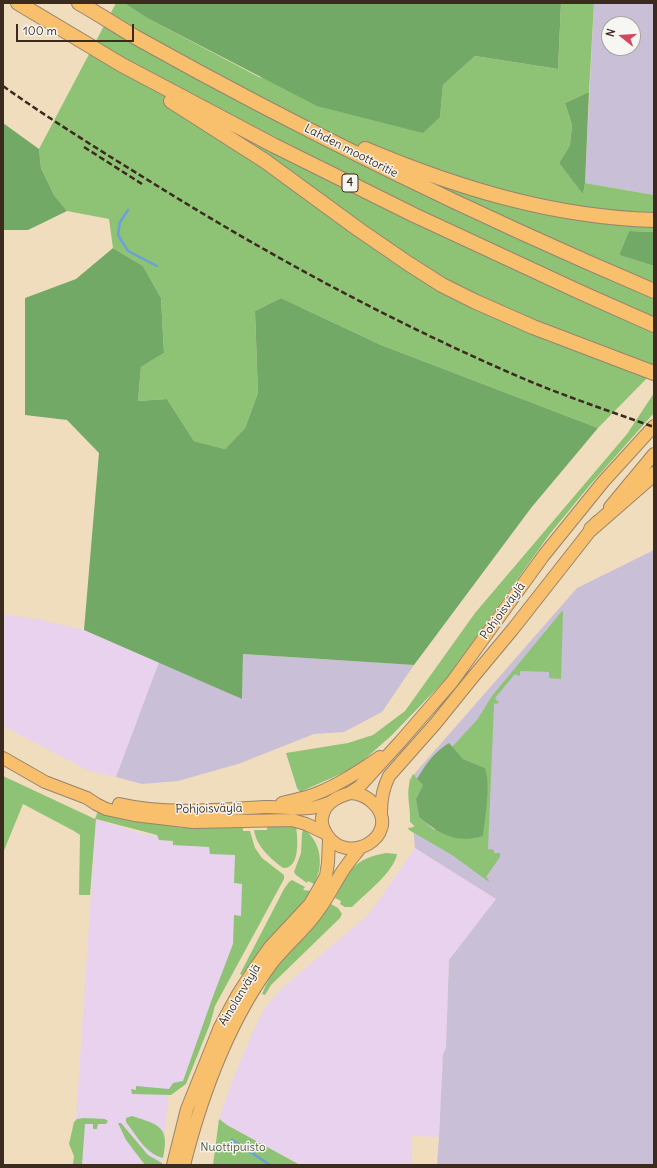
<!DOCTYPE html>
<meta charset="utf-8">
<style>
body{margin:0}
#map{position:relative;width:657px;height:1168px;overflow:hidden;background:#f0ddbe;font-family:Delius,sans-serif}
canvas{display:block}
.frame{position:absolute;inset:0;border:4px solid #3b2a1e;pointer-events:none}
.north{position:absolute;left:601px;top:16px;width:40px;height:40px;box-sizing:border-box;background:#f6f6f2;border:1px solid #aba49d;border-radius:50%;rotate:287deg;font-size:11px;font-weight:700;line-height:16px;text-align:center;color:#3b2a1e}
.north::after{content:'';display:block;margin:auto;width:14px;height:18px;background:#d1495b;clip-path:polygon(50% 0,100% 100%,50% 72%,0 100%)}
.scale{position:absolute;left:16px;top:24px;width:118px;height:18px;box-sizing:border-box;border:2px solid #3b2a1e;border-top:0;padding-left:5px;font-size:12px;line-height:14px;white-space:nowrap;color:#3b2a1e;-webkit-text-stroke:3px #f6f6f2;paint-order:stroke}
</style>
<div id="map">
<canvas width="657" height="1168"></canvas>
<div class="frame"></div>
<div class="north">N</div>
<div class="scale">100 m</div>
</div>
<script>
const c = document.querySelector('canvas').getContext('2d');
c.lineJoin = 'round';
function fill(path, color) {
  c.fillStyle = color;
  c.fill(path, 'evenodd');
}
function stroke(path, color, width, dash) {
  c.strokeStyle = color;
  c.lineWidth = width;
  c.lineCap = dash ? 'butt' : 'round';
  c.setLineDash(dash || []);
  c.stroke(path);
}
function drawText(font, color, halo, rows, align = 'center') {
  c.font = font + ' Delius,sans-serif';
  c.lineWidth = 3;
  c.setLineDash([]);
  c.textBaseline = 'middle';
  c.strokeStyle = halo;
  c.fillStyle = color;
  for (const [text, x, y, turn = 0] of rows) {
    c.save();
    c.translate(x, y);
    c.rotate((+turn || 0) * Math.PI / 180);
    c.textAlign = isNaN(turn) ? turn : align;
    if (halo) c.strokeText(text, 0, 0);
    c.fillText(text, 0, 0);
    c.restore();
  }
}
const built = new Path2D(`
 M3,614L41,620L84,630L159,662L116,777L89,771L3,726Z
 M96,819L143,834L243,844L242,928L185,1079L175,1089L169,1092L165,1129L160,1165H73Z
 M415,848L496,899L449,960L446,1048L443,1054L439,1137L412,1136L411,1165H300L227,1125L219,1119L234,1076L252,1034L264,1009L281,989L369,914Z`);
const industrial = new Path2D(`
 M594,3H654V195L585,183ZM609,24H633V48H609Z
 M654,550V1165H437L439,1137L443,1054L446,1048L449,960L496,899L415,848L409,780L577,588Z
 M243,654L414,665L382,712L344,732L314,734L238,764L178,781L142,784L116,777L159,662L242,699Z`);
const green = new Path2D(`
 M116,3H124L147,18L259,77L440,117L443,85L475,56L558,69L561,3H594L589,92L565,103L572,125L570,145L559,163L583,193L585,183L654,195V232L629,231L619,255L654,266V371L598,428L381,345L281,298L255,311L258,393L245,428L225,449L194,441L167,399L138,401L141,367L164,353L161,298L143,266L113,248L109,219L67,211L54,195L41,168L39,149Z
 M654,393V413L590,485L549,535L447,678L392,735L356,767L300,792L297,788L286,753L348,743L373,735L405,711L475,613L627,434Z
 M562,611L563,612L561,679L549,678V672L520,671V676L515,674L495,698L499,703L494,704L488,849L494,850V853H500V857L486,877L488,879L489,882L452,855L409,830L408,828L414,827L415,826L410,822C411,804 404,791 413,774L423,785L416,799L419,817L434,830L487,775L485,768L463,759L452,747L477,720L492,696Z
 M3,776L95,819L98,811L124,818L183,828H243V831H250L255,848L262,858L284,875V879L215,1006L210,1024L186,1084L171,1095L132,1094L131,1089L136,1090V1086L169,1089L173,1083L183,1081L212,999L233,944L234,915L241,916L242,884L234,883L235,855L210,854L209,847L173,845V841L159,840L157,835L96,819L90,895H79L80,835L74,831L23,804L3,853Z
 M267,826H288L296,827C298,839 300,869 283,868C271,859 256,846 254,830H267Z
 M303,829C322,841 324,867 314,884L308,881L307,883L296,875L294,872L301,853L302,834Z
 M386,853L397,854C394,872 365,894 352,907H345L340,904L341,901L335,898C350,870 353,859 386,853Z
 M292,880L305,887L303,890L311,891C291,921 262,945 242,975L240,974L284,889L289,882Z
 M331,904L338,908L342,914L340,918L271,985L265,995L262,994C265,987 268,980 272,974C289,949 314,930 331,904Z
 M132,1116C159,1125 170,1126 163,1158C146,1154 136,1135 126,1122V1118Z
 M84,1118L105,1119L108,1121L106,1124H98L97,1129H93V1124H85L82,1165H73L74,1156L69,1144L74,1122L77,1119Z
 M219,1119L227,1125L300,1165H213Z
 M118,1123H121L148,1155L162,1163V1165H145L126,1140Z`);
const forest = new Path2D(`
 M124,3H561L558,69L475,56L443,85L440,117L423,133L317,106L147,18Z
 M589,92L585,183L583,194L559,163L570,145L572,125L565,103Z
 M3,123L39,149L41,168L54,195L67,211L28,230H3Z
 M629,231L654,232V266L619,255Z
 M113,248L143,266L161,298L164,353L141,367L138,401L167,399L194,441L225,449L245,428L258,393L255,311L281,298L381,345L598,428L531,508L414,665L243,654L242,699L84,630L99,453L67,420L25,415V298L76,279Z
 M449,743L463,759L485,768C491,785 485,817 483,836C455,844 440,834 419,817L416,799L423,785L417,779C426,764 433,753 449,743Z`);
const stream = new Path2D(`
 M128,210L120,222L118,235L128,251L157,266
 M232,1140L270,1165`);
const major = new Path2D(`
 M610,507L654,454
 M3,758L45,782L87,798L96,804L106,809L134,815L193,822L292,820L306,824L325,833
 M350,793L359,787L400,742L452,682L544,555L603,482L654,426
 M350,793C361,793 369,798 376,806C400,836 348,867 327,835C323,829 321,824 322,818C324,803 337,797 350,793Z
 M282,803C294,800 306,798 318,793C340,784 360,771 380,757
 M119,804C167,815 215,810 264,807C281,806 299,811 316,807C321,806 326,804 331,802
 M381,812C381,799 383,788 389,776L435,724L473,677L513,629L597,522
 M173,1165L187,1109L220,1027L238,994L253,971L270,947L310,904L321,885L326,876L328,863L329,839
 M184,1165C202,1094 228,1022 272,963C286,945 305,930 318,911C327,899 334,885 342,872C347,864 354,856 360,848`);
const highway = new Path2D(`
 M18,3L122,65L273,145L414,215L582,293L654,325
 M79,3C99,14 118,27 137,38C305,132 478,216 654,291
 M171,101L265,161L358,229L409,264L442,285L474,301L533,327L654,373
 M365,149C458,188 552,217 654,220
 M591,529L654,474`);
const rail = new Path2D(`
 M3,86C48,118 96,148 143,177C266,254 395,324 529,381C570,398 612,412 654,427
 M84,147L142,184`);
const shields = [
 [350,183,16]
];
const shieldNames = [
 ["4",350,183]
];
const streetNames = [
 ["Lahden moottoritie",351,151,27],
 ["Pohjoisväylä",503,611,-54],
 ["Pohjoisväylä",209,809,-1],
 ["Ainolanväylä",240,995,-59]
];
const parkNames = [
 ["Nuottipuisto",233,1148]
];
fill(built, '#e9d2ed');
fill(industrial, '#c9bfd7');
fill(green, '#8ec376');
fill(forest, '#72a967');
stroke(stream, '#6ba1d8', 2.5);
stroke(major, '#96846e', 14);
stroke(highway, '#96846e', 16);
stroke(major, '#f8bf6c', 12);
stroke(highway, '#f8bf6c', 14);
stroke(rail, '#3b2a1e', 2.5, [6, 3]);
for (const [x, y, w] of shields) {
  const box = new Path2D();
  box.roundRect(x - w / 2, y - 9, w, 18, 3);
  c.fillStyle = '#f6f6f2';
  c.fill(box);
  stroke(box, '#3b2a1e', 1);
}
drawText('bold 11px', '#3b2a1e', null, shieldNames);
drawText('12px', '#3b2a1e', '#f6f6f2', streetNames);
drawText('12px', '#545838', '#f6f6f2', parkNames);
</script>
